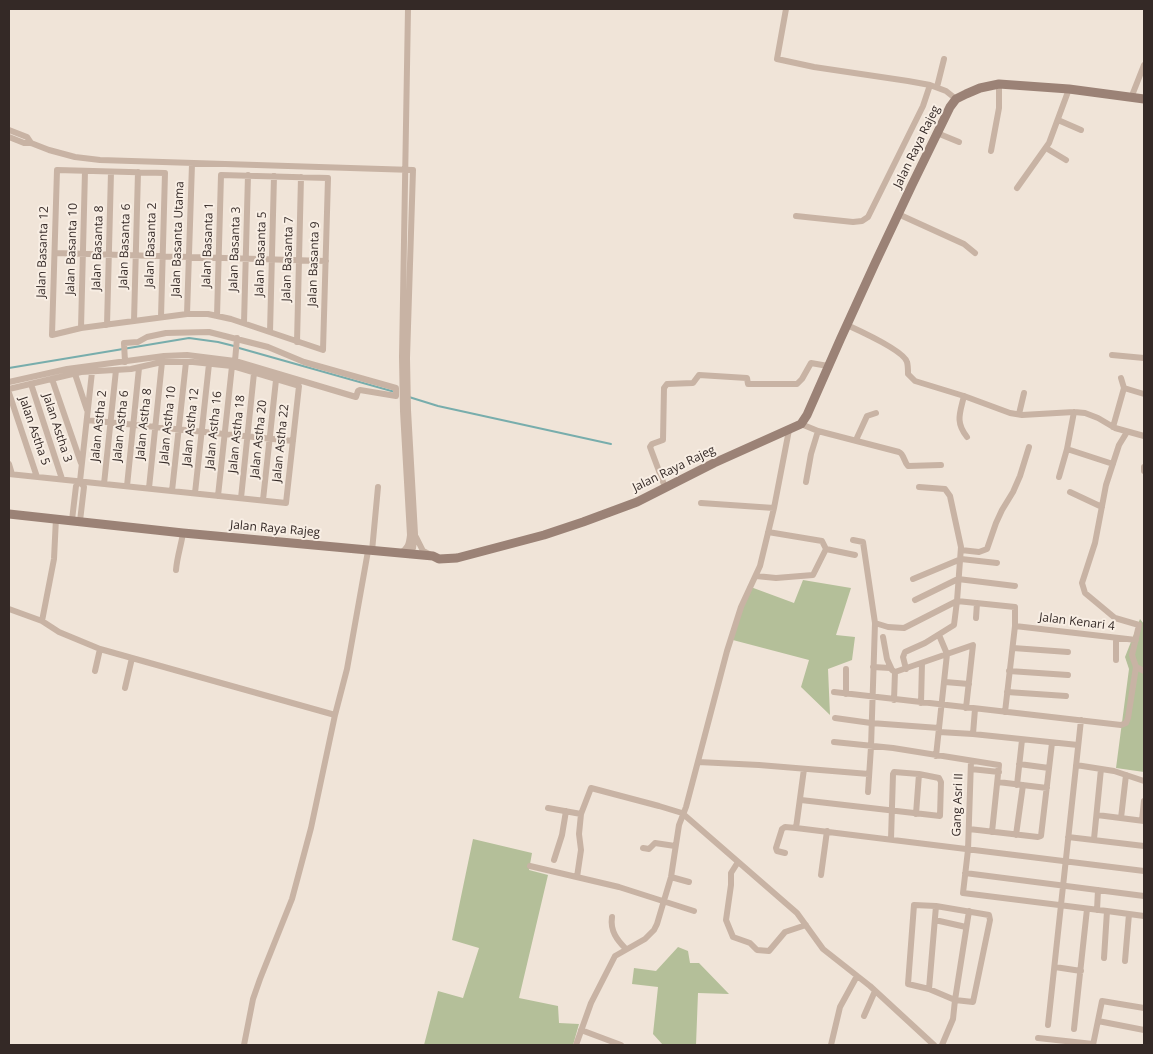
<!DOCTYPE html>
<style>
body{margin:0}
#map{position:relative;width:1153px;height:1054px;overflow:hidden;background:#f0e4d8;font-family:"Open Sans",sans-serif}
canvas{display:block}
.frame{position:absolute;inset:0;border:10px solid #342926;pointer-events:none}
</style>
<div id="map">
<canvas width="1153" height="1054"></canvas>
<div class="frame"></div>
</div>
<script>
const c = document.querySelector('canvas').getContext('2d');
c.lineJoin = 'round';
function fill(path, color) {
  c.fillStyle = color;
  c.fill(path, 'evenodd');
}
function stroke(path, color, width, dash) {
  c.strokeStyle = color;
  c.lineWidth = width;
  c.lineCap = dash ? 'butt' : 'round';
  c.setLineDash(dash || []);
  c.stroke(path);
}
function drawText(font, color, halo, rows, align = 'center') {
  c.font = font + ' "Open Sans",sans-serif';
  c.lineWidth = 4;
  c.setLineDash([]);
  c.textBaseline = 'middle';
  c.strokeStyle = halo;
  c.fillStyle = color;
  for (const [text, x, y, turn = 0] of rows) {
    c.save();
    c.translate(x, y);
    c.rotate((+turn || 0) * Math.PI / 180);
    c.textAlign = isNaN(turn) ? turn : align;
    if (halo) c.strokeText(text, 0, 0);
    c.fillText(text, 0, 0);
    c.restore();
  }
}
const green = new Path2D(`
 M803,580L851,588L836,635L855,637L852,660L828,669L830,715L801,687L809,660L729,639L748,586L794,603Z
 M1140,619L1144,624V772L1116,768L1129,669L1125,657Z
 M473,839L532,853L529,870L548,875L519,998L558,1006L559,1023L579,1024L573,1045H424L438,991L463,998L479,948L452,940Z
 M678,947L688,951L690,963H699L729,994L698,993L696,1045H663L653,1034L658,987L632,984L634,968L656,971Z`);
const stream = new Path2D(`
 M239,348L395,392
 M9,368L189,338L218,342L234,346
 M409,397L438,406L611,444`);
const minor = new Path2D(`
 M786,9L777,59L814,67L908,81L930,85L946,91L956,99
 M937,87L944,59
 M1131,98L1144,65
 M1058,120L1081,130
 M9,130L27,137L31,143
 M937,133L959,142
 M9,137L24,143H31L49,150L75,157L100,160L413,170L407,358L408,410L415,534L413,548L409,555
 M1046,148L1066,160
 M991,151L999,108V84
 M1017,188L1049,143L1069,89
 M898,214L964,244L975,253
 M796,216L853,222L862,221L868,217L923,106L930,85
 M55,253L326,261
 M187,314L192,164
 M161,317L165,173L57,170L52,335L81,328L187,314H208L231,319L323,350L328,178L221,175L217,316
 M134,321L138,172
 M244,323L248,175
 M107,325L111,172
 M847,325C858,330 904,351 907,362C908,365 908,371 908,374L915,381L964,396L1010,413L1022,415L1074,412L1085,413L1098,418L1115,428L1144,436
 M81,328L85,171
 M270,332L274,176
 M297,342L301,177
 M1112,355L1144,358
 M235,361L237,338
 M75,374L87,410
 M52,379L81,463
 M9,382L67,369L164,356L187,355L235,361L356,397L358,391L360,390L396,396V388L304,362L268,347L209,332L166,333L147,337L138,342L124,343L125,362
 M31,384L62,479
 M1124,388L1144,394
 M9,389L81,372L131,369L162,362H193L232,366L299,386L286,503L9,474
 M9,393L37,477
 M964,396C960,413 955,422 967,437
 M1074,412L1067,449L1113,464
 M1019,414L1024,393
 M87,420L293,441
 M801,424L818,431L899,452C904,454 904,462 908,466L941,465
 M1113,427L1124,388L1121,378
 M1127,432L1119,445L1106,485L1095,543L1082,583L1085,593L1115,618L1139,625L1132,655L1136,667L1144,671
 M856,440L867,416L876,413
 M9,464L12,474
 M1144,467V471
 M1059,477L1067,449
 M80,481L84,487L80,521
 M806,482L811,454L818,431
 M104,484L116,370
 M127,486L139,368
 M665,487L650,447L652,444L663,440L664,388L667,384L693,383L699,375L747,378L748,384H797L802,379L811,363L828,366
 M919,487L945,489L950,496L961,547L957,601L1015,607V626L1005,712
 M149,488L162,362
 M172,491L186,362
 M1070,492L1102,507
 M195,493L209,364
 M218,496L232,366
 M241,498L254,373
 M263,500L276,380
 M701,503L774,508
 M72,520L76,486L80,481L92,372
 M416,537L423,551L429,554
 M853,540L863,542L875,623L871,747L868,792
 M826,549L855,555
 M961,550L979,552L987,549L996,523L1002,510L1013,492L1020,476L1029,447
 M372,551L378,487
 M400,553C408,549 409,544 410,535L403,411L402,357L408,9
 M176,570C177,557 181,546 183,533
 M756,576L776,578L813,575L826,549L822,541L768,532
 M913,579L961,559L997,563
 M915,600L958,579L1015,586
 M9,609L42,621L59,632L100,649L95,671
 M976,618L977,603
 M42,621L54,559L56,518
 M875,623L888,627L904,628L957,601
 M1015,626L1136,640
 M883,637L887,659L892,670L895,672L973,645L966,708
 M1013,648L1068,652
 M100,649L335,715
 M1116,660V638
 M873,667L890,668
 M906,669L903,657L905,652L925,643L954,625L957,601
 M1009,671L1068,675
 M945,682L969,684
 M125,688L132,658
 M834,692L1121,725L1126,723L1128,718L1136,667
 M1007,692L1066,696
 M846,694V669
 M894,700L895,672
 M921,703L922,663
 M835,718L871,723L939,728
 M939,732L973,734L1078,745
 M973,734L975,709
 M834,742L893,748L999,765L992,832
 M936,756L947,654L939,635
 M971,761L968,850L963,893L1107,911L1104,958
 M698,762L759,765L869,774
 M1019,764L1049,768
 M1076,765L1114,771L1144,781
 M804,769L796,828L1144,871
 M971,769L999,772
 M998,782L1047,788
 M1017,785L1022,740
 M801,800L940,816L941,782L939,778L919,774L894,772L893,774L891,839
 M548,808L581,814
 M916,814L919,774
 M1097,815L1144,821
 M1121,818L1126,775
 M1142,820L1144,801
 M969,829L1038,837L1041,836L1052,743
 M1016,835L1023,785
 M1068,837L1144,846
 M1094,839L1101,769
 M643,848L649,849L655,843L675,846
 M785,853L777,851L776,848L782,829L785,827L796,828
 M554,860L562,835L566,811
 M738,862L731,873V885L726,920L733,937L750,943L757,950L769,951L785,932L806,925
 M530,866L619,887L694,911
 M965,873L1144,896
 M821,875L827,831
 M577,877L581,850L579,834L581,814L591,788L659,806L682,813L797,913L823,949L870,986L934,1045
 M671,877L689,882
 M914,905L936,906L989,915L990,920L973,1002L955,1000L929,989L908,984Z
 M1097,910L1098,890
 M1107,911L1144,916
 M612,917C610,931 617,940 626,949
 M935,920L966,927
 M1125,961L1129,914
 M1055,967L1081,971
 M929,989L936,906
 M864,1016L875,991
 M1098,1021L1144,1030
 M1048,1025L1081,720
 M1074,1029L1087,909
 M581,1030L621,1045
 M1038,1038L1093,1044
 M244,1045L253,999L260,979L292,899L311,828L335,715L347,669L368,551
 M576,1045L591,1003L615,956L645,939L654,930L657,924L671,877L679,825L686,807L727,651L741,607L760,566L774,508L789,430
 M831,1045L840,1007L857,976
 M942,1045L953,1019L955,1000L969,911
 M1093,1045L1102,1001L1144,1008`);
const secondary = new Path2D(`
 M9,514L183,533L433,556L439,559L457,558L544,535L583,522L637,502L714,463L801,424L807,415C852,311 900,208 950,107L956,99L966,94L980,88L999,84L1069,89L1144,99`);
const streetNames = [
 ["Jalan Raya Rajeg",917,147,-64],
 ["Jalan Basanta Utama",178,239,-88],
 ["Jalan Basanta 2",151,245,-88],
 ["Jalan Basanta 1",208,245,-88],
 ["Jalan Basanta 6",125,246,-88],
 ["Jalan Basanta 8",98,248,-88],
 ["Jalan Basanta 10",72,249,-88],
 ["Jalan Basanta 3",235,249,-88],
 ["Jalan Basanta 12",43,252,-88],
 ["Jalan Basanta 5",261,254,-88],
 ["Jalan Basanta 7",288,259,-88],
 ["Jalan Basanta 9",314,264,-88],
 ["Jalan Astha 8",144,424,-84],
 ["Jalan Astha 10",168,425,-84],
 ["Jalan Astha 2",99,426,-84],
 ["Jalan Astha 6",121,426,-84],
 ["Jalan Astha 12",191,427,-84],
 ["Jalan Astha 3",57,428,72],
 ["Jalan Astha 16",214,430,-84],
 ["Jalan Astha 5",34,431,71],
 ["Jalan Astha 18",237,434,-84],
 ["Jalan Astha 20",259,439,-84],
 ["Jalan Astha 22",281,443,-84],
 ["Jalan Raya Rajeg",674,469,-26],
 ["Jalan Raya Rajeg",275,529,5],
 ["Jalan Kenari 4",1077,622,7],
 ["Gang Asri II",958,805,-88]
];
fill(green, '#b4bf99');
stroke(stream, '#78adac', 2);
stroke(minor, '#c8b3a4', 6);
stroke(secondary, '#9b8276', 9);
drawText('12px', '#342926', '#f8eee4', streetNames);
</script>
